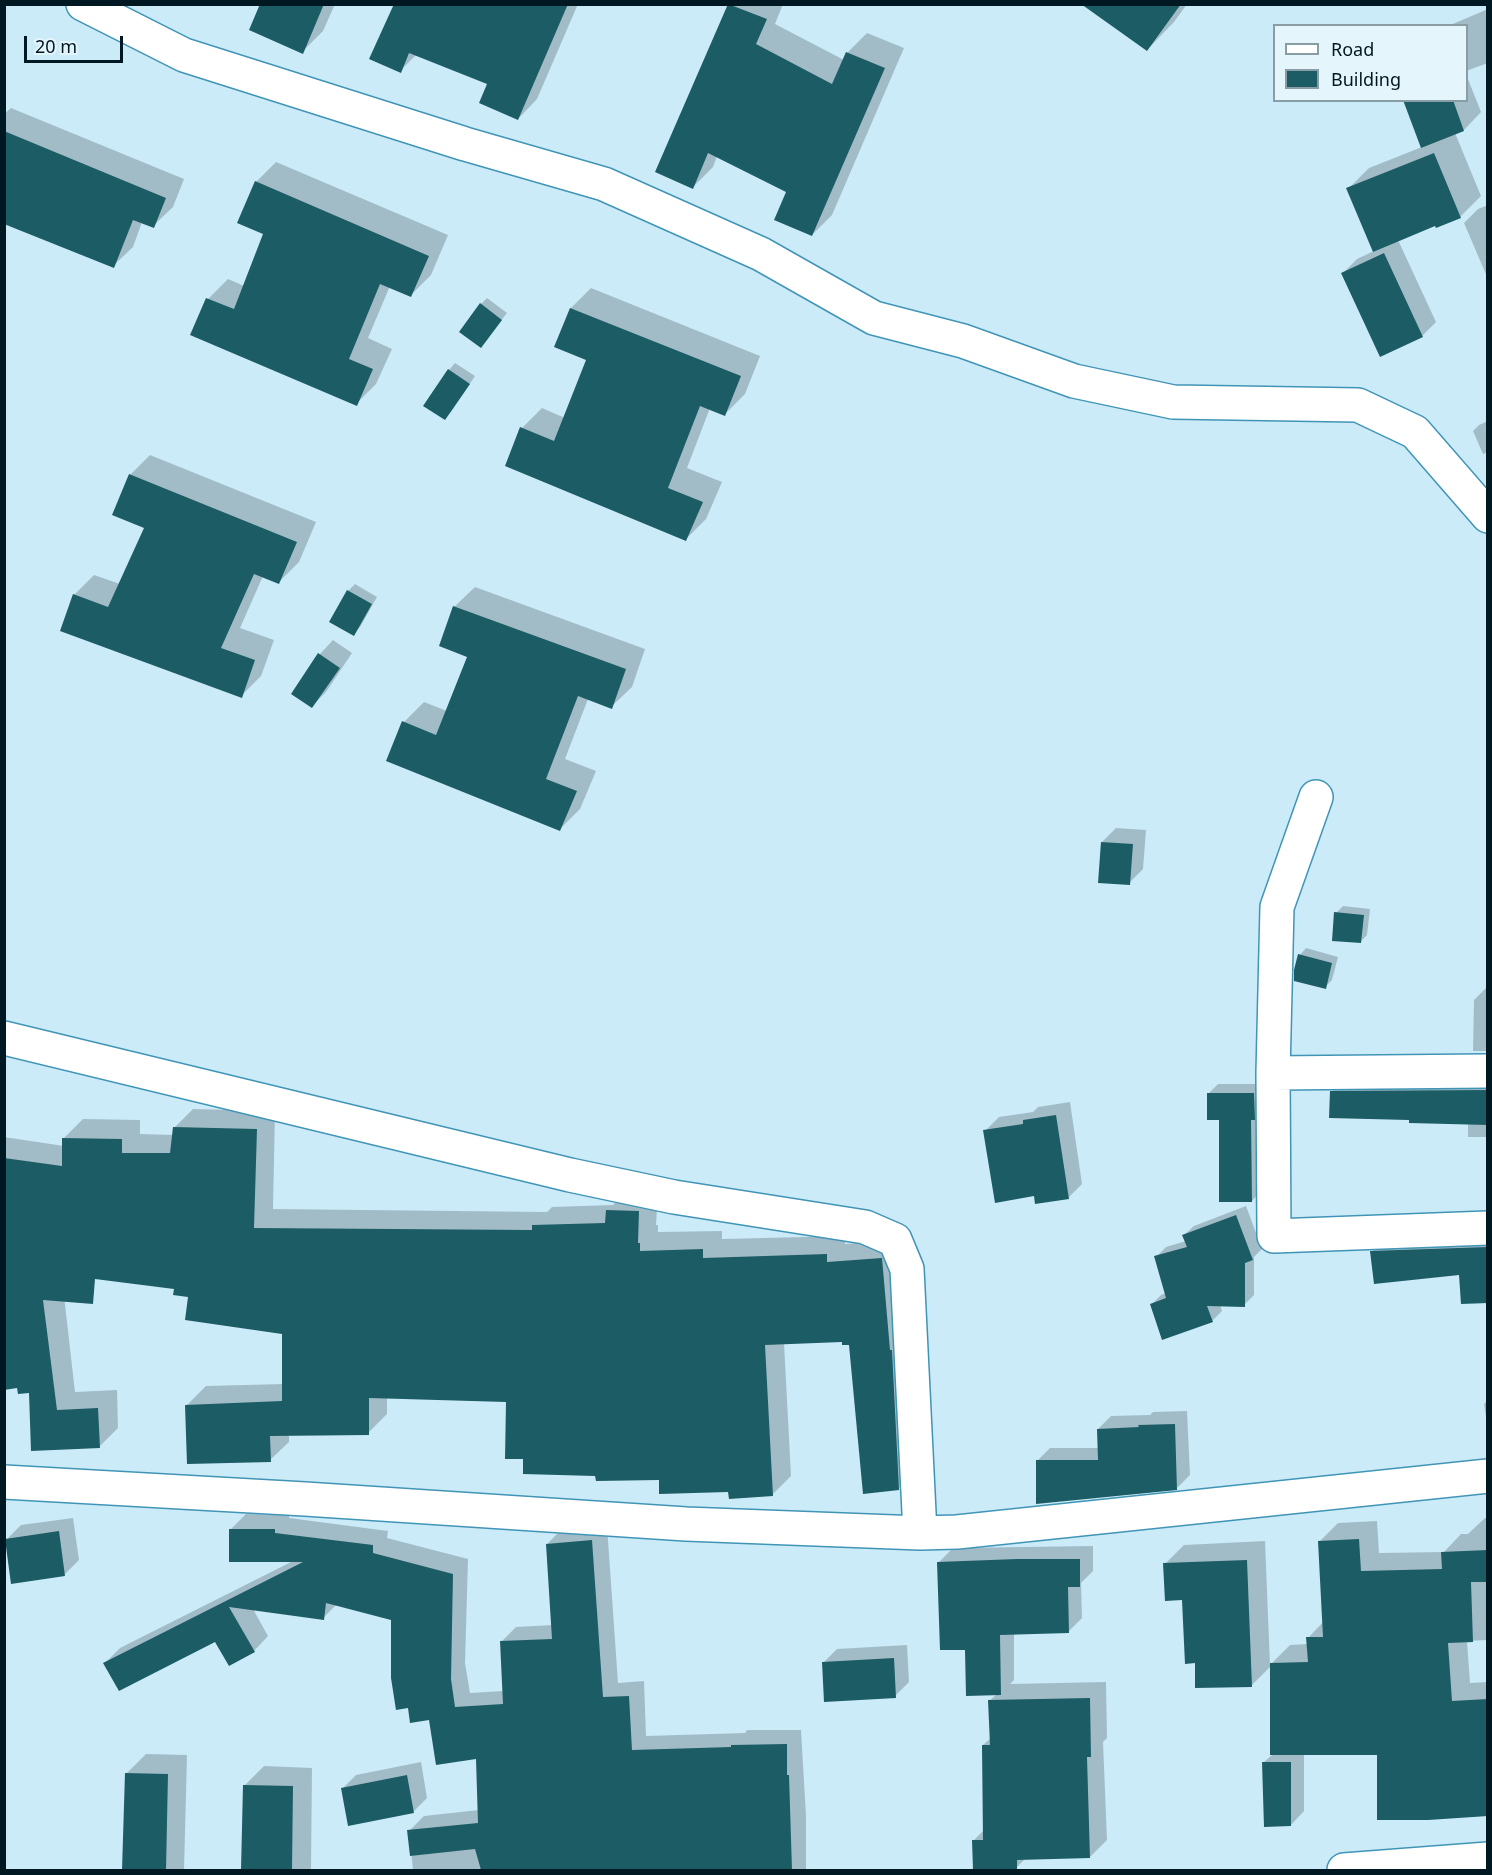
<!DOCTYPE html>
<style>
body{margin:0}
#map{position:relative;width:1492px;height:1875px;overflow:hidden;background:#cbebf9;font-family:"Noto Sans",sans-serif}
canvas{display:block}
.frame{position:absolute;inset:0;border:6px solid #001822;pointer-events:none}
.legend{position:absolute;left:1273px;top:24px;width:195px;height:78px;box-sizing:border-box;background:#e5f5fc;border:2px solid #899da5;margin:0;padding:8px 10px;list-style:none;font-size:18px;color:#001822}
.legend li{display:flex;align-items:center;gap:12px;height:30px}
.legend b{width:30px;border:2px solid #899da5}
.scale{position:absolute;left:24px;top:36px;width:99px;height:27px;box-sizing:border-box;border:3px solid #001822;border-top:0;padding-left:8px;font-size:18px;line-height:21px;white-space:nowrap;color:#001822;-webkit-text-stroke:4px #e5f5fc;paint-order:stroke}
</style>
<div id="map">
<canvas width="1492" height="1875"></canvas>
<div class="frame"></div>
<ul class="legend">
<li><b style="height:8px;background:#fff"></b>Road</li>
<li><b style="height:16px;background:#1c5c64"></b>Building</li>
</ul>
<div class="scale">20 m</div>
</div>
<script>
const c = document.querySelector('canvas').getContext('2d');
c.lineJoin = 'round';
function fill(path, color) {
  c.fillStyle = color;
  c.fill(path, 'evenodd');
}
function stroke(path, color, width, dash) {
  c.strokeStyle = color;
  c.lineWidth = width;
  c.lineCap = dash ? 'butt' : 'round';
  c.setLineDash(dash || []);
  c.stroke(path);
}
const shadow = new Path2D(`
 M262,4H335L323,31L302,52Z
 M395,4H578L537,99L518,119L489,83L417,54L400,71Z
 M730,4H783L775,24L844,60L847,53L867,33L904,48L832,215L812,235L788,192L717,156L713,167L693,187L657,172Z
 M1084,4H1187L1174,22L1147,50Z
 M1488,9V63L1466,71V26H1448Z
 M1466,74L1481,112L1464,130L1455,133L1481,196L1460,217L1436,224L1398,240L1436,322L1422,336L1343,273L1357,259L1374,251L1348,189L1369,168L1422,147L1405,100H1466Z
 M11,108L184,179L173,207L153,226L142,222L133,247L113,266L4,165V114Z
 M276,162L448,235L431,275L411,295L390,286L368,338L392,349L376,384L356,404L192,334L208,299L228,279L244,286L265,233L256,182Z
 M1488,205V279L1464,223L1478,209Z
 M591,288L760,356L745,394L725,414L710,408L687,468L722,482L706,519L686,539L522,428L542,408L565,418L588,359L556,347L571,308Z
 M487,298L507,313L481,346V304Z
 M455,363L475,376L451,412L445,418L449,370Z
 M1488,421V452L1483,454L1473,431L1479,425Z
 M150,455L316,522L299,562L279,582L263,576L240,628L274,640L261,676L241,696L74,595L94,575L120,584L146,528L130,475Z
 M355,584L377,597L360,627L353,634L348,591Z
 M475,587L645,649L632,687L611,707L588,699L565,759L596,771L580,809L560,829L404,722L424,702L447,711L469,656L454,607Z
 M333,640L352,653L326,692L312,706L320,654Z
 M1116,828L1146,830L1143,869L1129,883L1102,842Z
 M1343,906L1370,909L1367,935L1360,942L1336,913Z
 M1306,948L1338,957L1332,980L1325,987L1300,955Z
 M1486,988H1488V1051H1473L1474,1000Z
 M1488,1079V1137H1468V1123L1410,1119L1332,1092L1344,1080Z
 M1218,1084H1264L1261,1191L1252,1201L1220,1119L1208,1094Z
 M1070,1102L1082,1184L1068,1198L1035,1195L985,1131L999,1117L1033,1112L1038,1107Z
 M193,1109L275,1111L273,1209L547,1212L552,1207L613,1205L626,1191L658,1193L656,1225H658V1232L722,1231V1239L845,1236V1244L901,1240L917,1470L898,1489L850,1343L844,1341L784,1343L791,1476L772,1495L730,1491L661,1478L597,1474L525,1458L507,1401L387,1397V1414L368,1433L289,1434V1442L270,1460L187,1405L206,1386L284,1384V1333L190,1295L176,1288L4,1225V1137L64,1146V1138L83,1119L140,1120V1134L174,1135V1128Z
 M1246,1206L1262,1249L1254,1257V1295L1244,1305H1220L1222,1311L1212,1321L1152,1304L1161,1295L1166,1293L1156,1257L1166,1247L1186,1241L1184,1235L1194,1226Z
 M1488,1234V1301L1460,1273L1372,1252L1386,1238Z
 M63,1287L75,1392L117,1390L118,1428L99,1447L31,1391L19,1387L4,1294Z
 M1488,1400V1429L1484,1404Z
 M1187,1411L1190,1475L1177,1488L1037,1461L1050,1448H1099L1098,1429L1111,1416L1150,1415L1153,1412Z
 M246,1514L289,1515V1518L388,1531L387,1538L468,1559L465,1663L470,1693L503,1691L501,1642L516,1627L553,1625L547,1544L562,1529L607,1526L618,1683L644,1681L646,1736L745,1733L747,1730H801L806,1816V1870H413L409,1831L424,1816L479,1810L477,1758L430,1719L392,1619L337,1604L323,1618L253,1609L268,1636L254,1651L216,1640L105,1663L120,1648L293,1561L231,1529Z
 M73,1518L79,1560L65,1574L7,1539L21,1525Z
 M1485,1518H1488V1640L1467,1641L1470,1683L1488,1682V1814L1379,1753H1304V1811L1291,1825L1264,1762L1272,1755V1665L1251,1686L1196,1662L1183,1598L1165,1564L1184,1545L1265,1541L1270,1665L1290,1645L1308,1644V1638L1323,1622L1319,1542L1338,1523L1377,1521L1379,1553L1444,1552L1461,1534H1468Z
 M1093,1546V1571L1081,1583L1082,1618L1068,1632L1014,1633V1680L1010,1684L1106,1682L1107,1738L1103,1742L1107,1840L1090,1857L1025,1859L1017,1867L973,1841L984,1830L983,1745L991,1738L989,1701L997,1694L967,1648L939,1562L953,1548Z
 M907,1645L909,1682L895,1696L823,1663L837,1649Z
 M146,1754L187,1755L184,1870H124L127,1773Z
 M421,1762L427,1798L413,1812L342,1789L356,1775Z
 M264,1766L312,1768L311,1870H243L244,1786Z`);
const building = new Path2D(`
 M260,4H324L303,54L249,30Z
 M394,4H568L518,120L479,103L487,84L409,53L401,73L369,59Z
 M728,4L767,19L756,44L832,84L846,52L885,68L812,236L774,220L786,192L708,153L693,189L655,172Z
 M1081,4H1181L1147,51Z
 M1403,100H1453L1464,131L1421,148Z
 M4,131L166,198L154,228L133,220L114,268L4,224Z
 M1434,153L1461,218L1436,228L1435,226L1373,252L1346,188Z
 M255,181L429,256L411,297L380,284L349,359L373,369L357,406L190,335L206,298L234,309L263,234L237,223Z
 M1384,253L1423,337L1380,357L1341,273Z
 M480,303L502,320L481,348L459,332Z
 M570,308L741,376L725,416L700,406L668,488L703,502L686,541L505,466L520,427L554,441L586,360L554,347Z
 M448,369L470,384L445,420L423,406Z
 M129,474L297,542L279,584L254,574L221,648L255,660L242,698L60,631L73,594L108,607L144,528L112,515Z
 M347,590L372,604L354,636L329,622Z
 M453,606L626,669L612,709L578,696L546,779L577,791L560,831L386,761L402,721L436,735L467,657L439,646Z
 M318,653L340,668L312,708L291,694Z
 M1101,842L1133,844L1130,885L1098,883Z
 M1334,912L1364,915L1361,943L1332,941Z
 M1298,954L1332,963L1326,989L1294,981V970Z
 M1488,1090V1125L1409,1123V1120L1329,1118L1330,1091Z
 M1207,1093H1254L1255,1120H1251L1252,1202H1219V1120H1207Z
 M1056,1115L1069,1199L1035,1204L1034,1196L995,1203L983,1130L1023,1124V1120Z
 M173,1127L257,1129L254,1228L532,1230V1225L605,1223L606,1210L639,1211L638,1243H640V1251L703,1249V1258L827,1254V1262L882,1258L890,1350H892L899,1490L863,1494L849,1345H842V1342L765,1345L773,1496L729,1499L728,1492L659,1494V1480L596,1481L595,1476L523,1474V1459H505L506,1402L369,1398V1435L270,1436L271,1462L187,1464L185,1405L282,1401V1334L185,1320L188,1297L173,1295L174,1289L95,1279L93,1304L43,1300L57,1410L98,1408L100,1448L31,1451L29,1393L18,1394L17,1388L4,1390V1158L62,1166V1138L122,1139V1153H170Z
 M1236,1215L1253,1260L1245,1263V1307L1207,1306L1213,1322L1162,1340L1150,1304L1166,1298L1154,1256L1187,1247L1182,1235Z
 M1488,1247V1303L1461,1304L1459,1275L1374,1284L1370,1251Z
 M1175,1424L1177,1490L1036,1504V1460H1098L1097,1429L1139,1427L1138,1425Z
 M229,1529H275V1533L373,1545V1553L453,1574L451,1679L455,1707L503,1704L500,1641L552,1639L546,1544L592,1540L603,1697L629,1696L632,1750L731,1747V1745L787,1744V1775H789L792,1870H481L475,1849L410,1856L407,1830L478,1823L476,1759L436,1765L429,1720L410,1723L408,1708L396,1710L391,1678V1620L326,1603L324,1620L229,1607L255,1652L229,1666L215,1642L119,1691L103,1663L303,1562H229Z
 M59,1531L65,1576L11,1584L5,1539Z
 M1359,1539L1361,1571L1442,1569L1441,1552L1488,1550V1582H1471L1473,1642L1448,1643L1452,1701L1488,1699V1816L1428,1820H1377V1755H1270V1663L1308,1662L1306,1637H1323L1318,1541Z
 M1017,1559H1080V1587H1068L1069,1633L1000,1635L1001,1695L966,1696L965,1650H940L937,1562Z
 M1247,1560L1252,1687L1195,1688V1663L1185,1664L1182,1600L1165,1601L1163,1563Z
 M894,1658L896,1698L824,1702L822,1662Z
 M1090,1698L1091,1757H1087L1090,1858L1017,1860V1869L973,1870L972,1840H983L982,1745H990L988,1700Z
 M1262,1762H1291V1826L1264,1827Z
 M125,1773L168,1774L166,1870H122Z
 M407,1775L414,1813L348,1826L341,1788Z
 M243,1785L293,1786L292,1870H241Z`);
const minor = new Path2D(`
 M83,4L184,55L465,144L604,184L761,254L874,318L963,341L1074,381L1173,402L1358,405L1415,432L1488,516
 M1316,797L1277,907L1273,1073L1274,1236L1488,1228
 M4,1038L570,1175L674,1197L865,1227L895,1240L907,1269L920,1533
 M1273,1073L1488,1071
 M4,1482L305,1499L686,1524L920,1533L957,1532L1488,1476
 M1344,1870L1488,1859`);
fill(shadow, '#0003');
fill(building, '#1c5c64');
stroke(minor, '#4095b6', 36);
stroke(minor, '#fff', 33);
</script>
